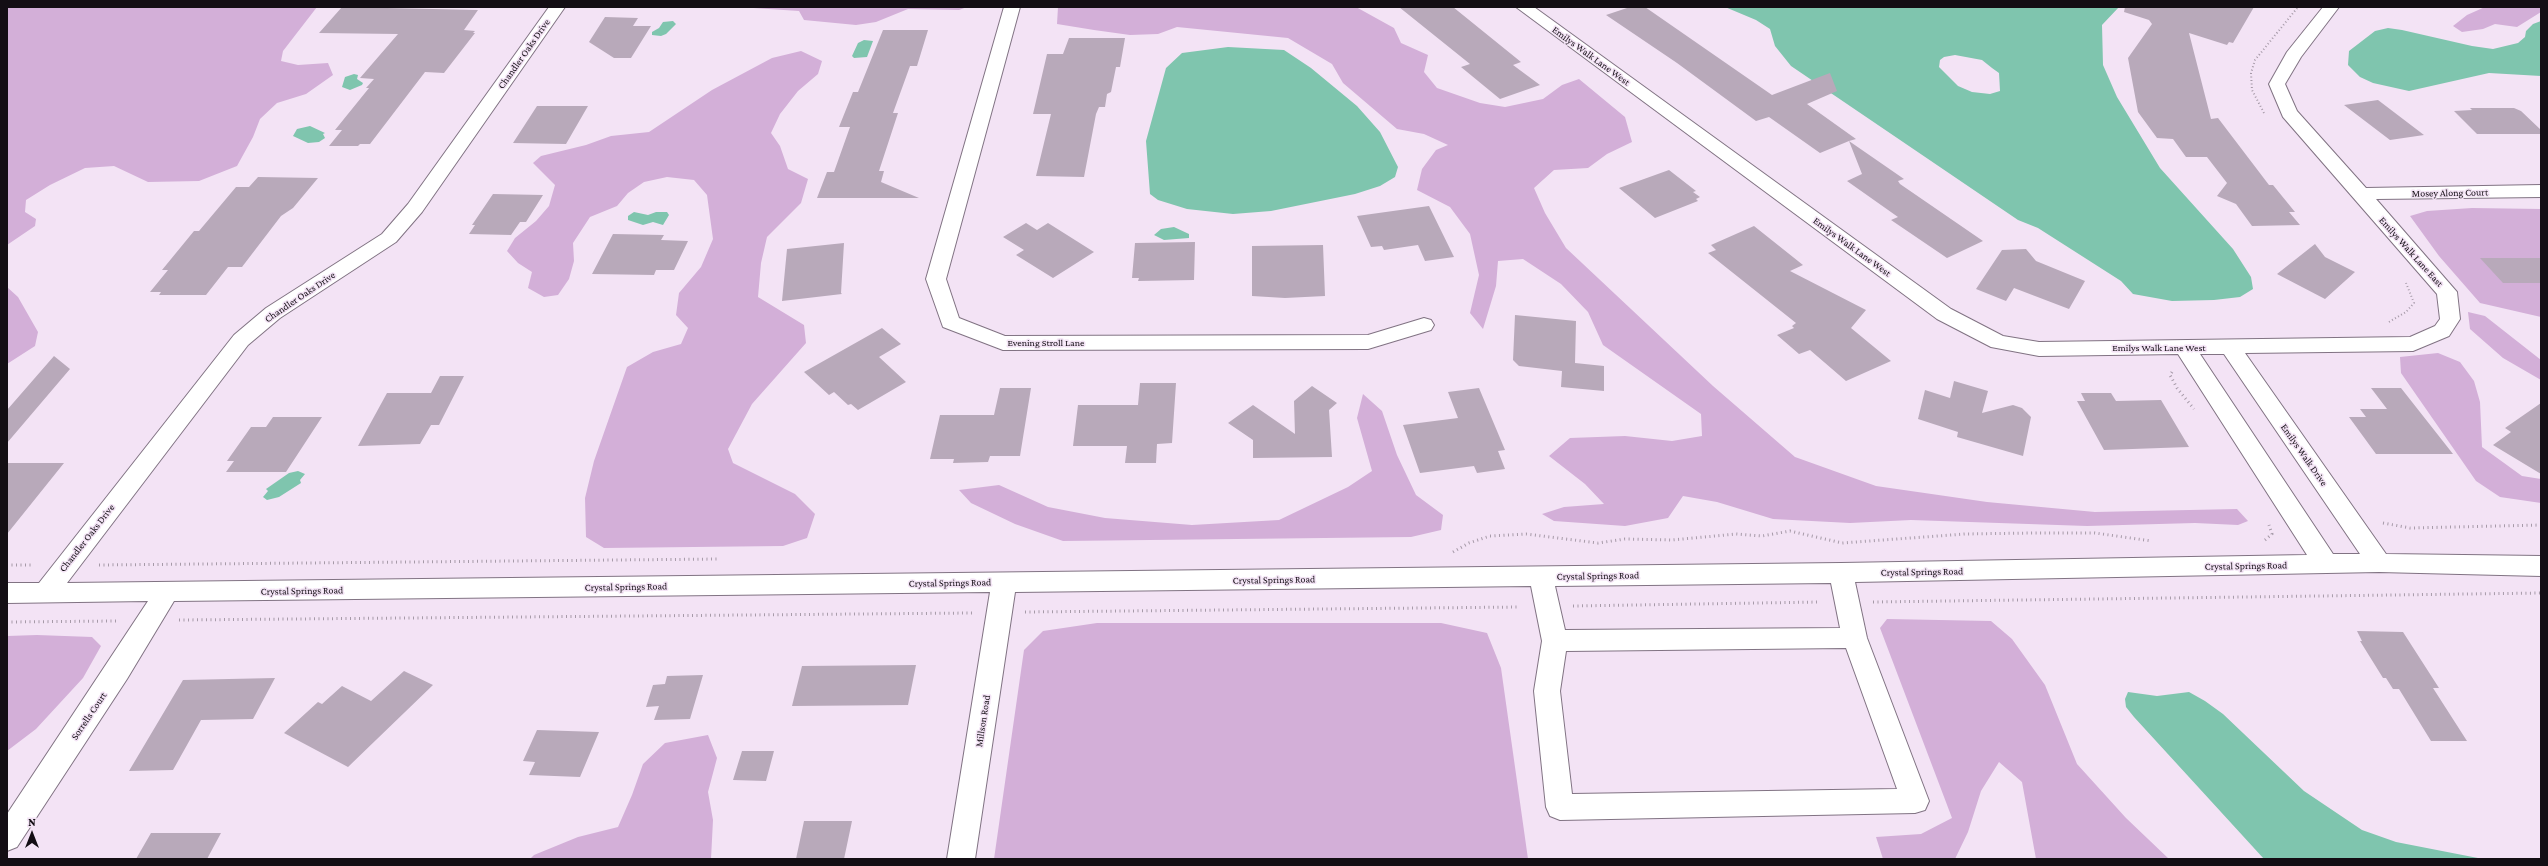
<!DOCTYPE html>
<style>
body{margin:0}
#map{position:relative;width:2548px;height:866px;overflow:hidden;background:#f3e3f5;font-family:"Crimson Pro",serif}
canvas{display:block}
.frame{position:absolute;inset:0;border:8px solid #130e14;pointer-events:none}
.north{position:absolute;left:12px;top:814px;width:40px;height:40px;-webkit-text-stroke:3px #f3e3f5;paint-order:stroke;rotate:0deg;font-size:11px;font-weight:700;line-height:16px;text-align:center;color:#130e14}
.north::after{content:'';display:block;margin:auto;width:14px;height:18px;background:#130e14;clip-path:polygon(50% 0,100% 100%,50% 72%,0 100%)}
</style>
<div id="map">
<canvas width="2548" height="866"></canvas>
<div class="frame"></div>
<div class="north">N</div>
</div>
<script>
const ctx = document.querySelector('canvas').getContext('2d');
ctx.lineJoin = 'round';
function paint(path, color) { ctx.fillStyle = color; ctx.fill(path, 'evenodd'); }
const toPath = rows => new Path2D(rows.map(r => 'M' + r).join(''));
function strokePath(path, color, width, dash) { ctx.strokeStyle = color; ctx.lineWidth = width; ctx.lineCap = dash ? 'butt' : 'round'; ctx.setLineDash(dash || []); ctx.stroke(path); }
function drawText(font, color, halo, rows, align = 'center') {
  ctx.font = font + ' "Crimson Pro",serif'; ctx.lineWidth = 3; ctx.setLineDash([]); ctx.textBaseline = 'middle'; ctx.strokeStyle = halo; ctx.fillStyle = color; for (const [text, x, y, turn = 0] of rows) {
    ctx.save(); ctx.translate(x, y); ctx.rotate((+turn || 0) * Math.PI / 180); ctx.textAlign = isNaN(turn) ? turn : align; if (halo) ctx.strokeText(text, 0, 0); ctx.fillText(text, 0, 0); ctx.restore();
  }
}
const green = toPath([
 [7,7,317,7,283,51,281,61,298,65,328,63,333,75,306,94,277,103,260,119,253,137,237,166,199,181,148,182,114,166,85,168,50,185,26,200,25,212,36,219,35,226,7,245],
 [738,7,967,7,959,10,908,9,876,22,856,25,804,20,799,11],
 [1058,7,1356,7,1394,28,1401,43,1428,55,1424,72,1437,88,1480,103,1505,107,1543,99,1562,85,1579,79,1625,117,1632,142,1607,154,1588,168,1554,170,1534,188,1545,213,1566,248,1713,386,1795,457,1876,486,1987,502,2095,512,2237,509,2248,521,2238,525,2195,523,2087,526,1911,520,1850,523,1773,519,1717,502,1683,496,1668,518,1625,526,1554,521,1542,514,1564,507,1604,504,1585,484,1549,456,1570,438,1625,436,1672,441,1702,436,1701,414,1603,345,1588,312,1561,284,1523,259,1498,261,1496,286,1483,329,1470,313,1479,275,1470,234,1450,207,1417,190,1422,169,1436,150,1448,145,1424,134,1397,129,1343,83,1332,64,1288,38,1177,27,1158,34,1130,35,1094,30,1057,24],
 [2485,7,2541,7,2541,12,2517,27,2495,24,2483,29,2462,32,2453,26,2467,15],
 [801,51,822,61,818,74,798,91,780,114,771,133,780,146,788,169,808,179,801,203,767,237,761,263,758,297,804,325,806,343,752,404,728,449,733,463,795,494,815,514,807,538,783,546,604,548,586,537,585,498,594,461,627,367,653,352,681,344,688,328,676,315,679,293,701,267,713,239,707,195,694,180,667,177,644,182,628,193,617,206,590,217,573,243,574,261,569,279,558,295,544,297,528,288,532,272,518,263,507,251,515,238,536,221,549,206,555,185,533,163,541,156,586,145,611,136,649,132,712,90,772,58],
 [2472,208,2541,209,2541,317,2480,303,2439,256,2410,216,2427,211],
 [7,287,18,297,38,332,35,346,7,364],
 [2468,312,2485,316,2541,360,2541,380,2503,358,2470,329],
 [2438,353,2460,362,2474,381,2480,402,2482,447,2522,476,2541,479,2541,503,2500,497,2476,481,2401,373,2400,357],
 [1363,394,1382,411,1397,455,1416,495,1443,515,1441,530,1411,537,1063,541,1015,524,971,503,959,490,999,485,1048,507,1105,518,1192,525,1279,520,1348,487,1372,471,1357,418],
 [1887,619,1991,621,2012,639,2045,685,2077,764,2126,818,2169,859,2036,859,2022,782,1999,762,1981,791,1968,832,1955,859,1883,859,1876,837,1921,834,1952,818,1880,628],
 [1097,623,1441,623,1487,633,1501,668,1528,859,994,859,1024,650,1043,631],
 [37,635,92,637,101,646,83,678,36,729,7,751,7,636],
 [708,735,717,758,708,792,713,820,711,859,530,859,534,855,578,837,618,827,632,795,643,764,665,743]
]);
const water = toPath([
 [1725,7,2119,7,2102,25,2103,65,2117,97,2160,168,2233,249,2251,277,2253,289,2240,297,2214,300,2172,301,2133,294,2121,281,2038,228,2018,220,1791,66,1775,46,1770,29,1756,20],
 [1955,55,1982,60,1992,68,1999,73,2000,91,1990,94,1972,92,1958,86,1939,67,1940,60,1944,57],
 [673,21,676,24,666,34,661,36,652,35,652,32,659,28,663,22],
 [2541,21,2541,76,2489,73,2409,91,2373,83,2360,77,2348,65,2349,51,2375,31,2388,28,2402,30,2472,46,2493,49,2518,43,2525,37,2526,31,2533,24],
 [864,40,873,41,867,57,854,58,852,56,858,43],
 [1228,47,1284,50,1311,68,1357,106,1380,132,1398,167,1395,177,1380,186,1355,194,1271,211,1233,214,1187,209,1158,200,1150,194,1146,141,1166,68,1182,53],
 [354,74,358,75,357,79,363,83,362,85,350,90,342,87,345,77],
 [310,126,325,133,323,134,325,138,319,142,308,143,293,136,297,129],
 [634,212,648,215,656,212,667,212,669,215,663,225,653,222,643,225,628,220,628,216],
 [1174,227,1189,234,1189,238,1164,240,1154,235,1161,229],
 [298,471,305,474,300,480,301,483,279,497,267,500,263,497,268,491,266,489,289,473],
 [2128,692,2157,696,2189,692,2205,701,2223,714,2304,791,2362,830,2396,842,2483,859,2264,859,2134,717,2126,707,2125,699]
]);
const building = toPath([
 [342,7,478,10,464,30,475,31,473,33,475,33,444,73,425,72,370,144,360,144,358,146,329,146,342,130,335,130,369,88,366,88,374,79,360,78,398,34,319,33],
 [1399,7,1453,7,1521,62,1513,65,1540,85,1500,99,1461,67,1470,64],
 [1630,7,1645,7,1772,95,1830,73,1837,91,1807,104,1856,139,1849,141,1904,179,1898,181,1900,184,1983,241,1947,258,1891,220,1898,217,1847,181,1862,174,1849,141,1820,153,1769,117,1756,121,1677,63,1606,15],
 [2125,7,2254,7,2233,43,2229,42,2227,45,2189,33,2211,119,2218,118,2269,185,2273,185,2295,212,2289,212,2300,225,2252,226,2236,204,2217,196,2227,183,2207,157,2186,157,2173,139,2157,138,2138,112,2128,58,2152,24,2149,20,2124,12],
 [605,17,638,18,633,26,651,26,631,58,614,58,589,42],
 [883,30,928,30,917,66,910,66,893,113,898,113,879,171,884,171,881,182,919,198,817,198,827,172,834,172,850,127,839,127,853,92,858,92],
 [1069,38,1125,38,1120,67,1116,67,1111,92,1107,94,1105,107,1099,107,1096,114,1084,177,1036,176,1051,114,1033,114,1047,54,1063,54],
 [2378,100,2424,135,2390,140,2344,105],
 [537,106,588,106,566,144,513,143],
 [2470,108,2514,108,2521,111,2541,130,2541,134,2477,134,2454,111,2472,110],
 [1669,170,1696,191,1693,192,1700,197,1696,199,1698,201,1655,218,1619,188],
 [258,177,318,178,293,208,281,216,242,267,228,267,206,295,159,295,161,292,150,292,168,270,162,270,194,231,199,231,236,187,249,187],
 [493,194,543,195,526,222,520,222,511,235,469,234,475,225,472,225],
 [1429,206,1454,257,1425,261,1418,245,1384,250,1382,246,1371,247,1357,216],
 [1026,223,1037,230,1048,223,1094,252,1053,278,1016,255,1024,250,1003,237],
 [1754,226,1803,265,1790,271,1866,310,1851,328,1891,361,1846,381,1810,350,1799,354,1777,335,1794,328,1792,326,1796,323,1708,253,1716,250,1711,245],
 [613,234,664,235,661,240,688,241,674,270,656,270,654,275,592,274],
 [1195,242,1194,280,1138,281,1139,278,1132,278,1135,243],
 [844,243,841,293,842,294,782,301,787,249],
 [2315,244,2325,257,2355,272,2325,299,2277,274],
 [1323,245,1325,296,1285,298,1252,296,1252,246],
 [2026,249,2036,261,2085,281,2069,309,2014,288,2006,301,1976,289,2002,250],
 [2480,258,2541,258,2541,283,2503,283],
 [1515,315,1576,321,1575,363,1604,366,1604,391,1561,387,1562,371,1519,366,1513,360],
 [882,328,901,344,879,357,906,382,858,410,851,404,848,405,834,392,829,395,804,372],
 [54,356,70,369,7,443,7,410],
 [440,376,464,376,439,425,431,425,420,444,358,446,387,393,431,393],
 [1954,381,1988,391,1982,413,2013,405,2022,408,2031,417,2023,456,1957,437,1958,432,1918,419,1925,390,1950,398],
 [1140,383,1176,383,1172,443,1157,444,1156,463,1125,463,1127,446,1073,446,1078,405,1138,405],
 [1312,386,1337,403,1329,410,1332,457,1253,458,1253,440,1228,423,1253,405,1295,434,1294,401],
 [1000,388,1031,388,1020,456,990,456,988,462,953,463,954,459,930,459,940,415,994,415],
 [1479,388,1505,450,1498,451,1505,469,1477,473,1474,466,1420,473,1403,425,1458,418,1448,392],
 [2371,388,2401,388,2453,454,2376,454,2349,417,2366,417,2360,409,2387,409],
 [2081,393,2111,393,2116,401,2161,400,2189,447,2104,450,2077,401,2085,401],
 [2541,403,2541,474,2493,445,2511,432,2505,428],
 [273,417,322,417,286,472,226,472,234,461,227,461,251,427,266,427],
 [7,463,64,463,7,534],
 [2357,631,2403,632,2439,688,2433,688,2467,741,2431,741,2399,689,2393,689,2386,678,2383,678,2360,641,2362,641],
 [916,665,908,705,792,706,802,666],
 [404,671,433,685,348,767,284,733,318,702,322,704,342,686,371,701],
 [703,675,690,719,654,720,659,706,646,707,653,685,665,684,667,676],
 [275,678,253,719,201,720,173,770,129,771,183,680],
 [537,730,599,732,580,777,529,775,535,762,523,761],
 [742,751,774,751,766,781,733,780],
 [804,821,852,821,844,859,796,859],
 [151,833,221,833,207,859,136,859]
]);
const pathFar1 = toPath([
 [2264,113,2252,90,2251,73,2255,60,2298,7],
 [2389,322,2406,312,2414,303,2406,283]
]);
const path = toPath([
 [2172,372,2170,375,2177,388,2194,409],
 [2383,523,2410,528,2541,525],
 [2265,540,2272,534,2269,525],
 [1453,552,1469,543,1490,536,1526,534,1598,543,1625,539,1672,540,1736,534,1762,536,1790,531,1842,543,1965,534,2033,533,2095,533,2152,541],
 [7,565,34,565],
 [99,565,720,559],
 [1873,602,2541,593],
 [1573,606,1820,602],
 [1025,612,1520,607],
 [179,620,972,613],
 [7,622,116,621]
]);
const minor = toPath([
 [549,7,565,7,422,212,396,242,280,318,248,345,67,583,1841,563,2307,555,2178,354,2039,356,1991,347,1937,319,1516,7,1534,7,1951,309,2003,336,2039,342,2410,337,2435,326,2440,319,2437,294,2283,117,2269,84,2287,52,2323,7,2339,7,2301,57,2285,84,2297,111,2366,188,2541,185,2541,197,2376,199,2457,292,2460,319,2449,336,2413,351,2245,353,2386,554,2541,556,2541,576,2379,572,1855,582,1867,638,1929,801,1925,810,1915,813,1560,820,1550,816,1546,807,1534,691,1542,641,1531,586,1015,592,975,859,947,859,990,592,174,601,127,679,17,847,7,851,7,814,148,601,7,603,7,583,39,583,234,335,266,308,382,234,408,204,549,7],
 [2200,354,2224,354,2360,554,2333,554,2200,354],
 [1831,583,1840,628,1565,630,1555,586,1831,583],
 [1846,648,1897,789,1572,794,1560,691,1566,651,1846,648],
 [1004,7,1020,7,946,279,959,318,1005,336,1368,335,1424,318,1431,320,1434,325,1431,330,1368,349,1003,350,943,327,926,279,1004,7]
]);
const streetNames = [
 ["Chandler Oaks Drive",524,54,-55],
 ["Emilys Walk Lane West",1591,56,36],
 ["Mosey Along Court",2450,193,-1],
 ["Emilys Walk Lane West",1852,247,36],
 ["Emilys Walk Lane East",2411,252,48],
 ["Chandler Oaks Drive",300,297,-34],
 ["Evening Stroll Lane",1046,343],
 ["Emilys Walk Lane West",2159,348],
 ["Emilys Walk Drive",2304,455,55],
 ["Chandler Oaks Drive",87,538,-52],
 ["Crystal Springs Road",2246,566,-1],
 ["Crystal Springs Road",1922,572,-1],
 ["Crystal Springs Road",1598,576,-1],
 ["Crystal Springs Road",1274,580,-1],
 ["Crystal Springs Road",950,583,-1],
 ["Crystal Springs Road",626,587,-1],
 ["Crystal Springs Road",302,591,-1],
 ["Sorrells Court",89,716,-56],
 ["Millson Road",983,721,-81]
];
paint(green, '#d3afd8');
paint(water, '#7fc5ae');
paint(building, '#b8a9ba');
strokePath(minor, '#817383', 2);
strokePath(pathFar1, '#a69aa8', 2, [1, 2.5]);
strokePath(path, '#a69aa8', 3, [1, 3.5]);
paint(minor, '#fff');
drawText('10px', '#130e14', '#f3e3f5', streetNames);
</script>
